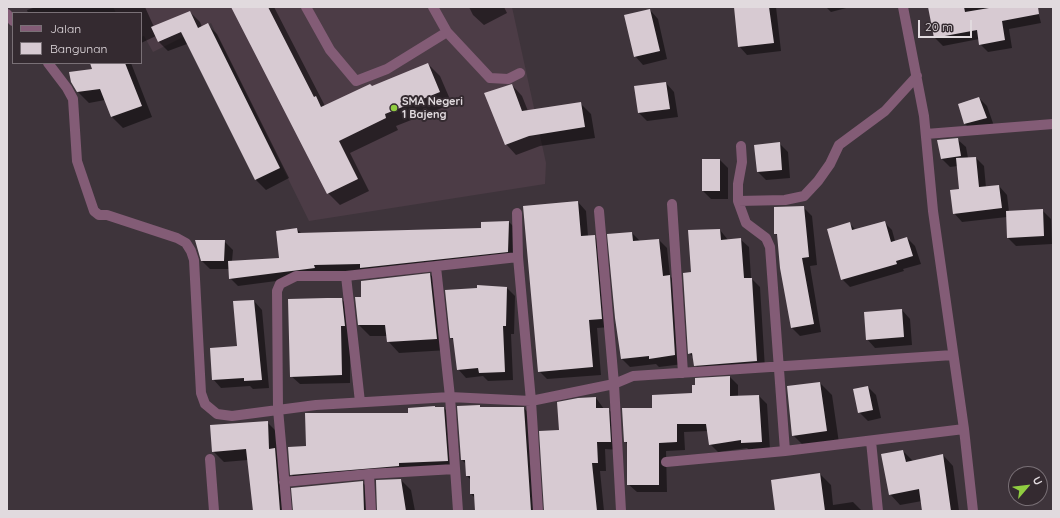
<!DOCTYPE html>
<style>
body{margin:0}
#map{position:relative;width:1060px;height:518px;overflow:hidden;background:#3e343b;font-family:Quicksand,sans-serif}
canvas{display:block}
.frame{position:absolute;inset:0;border:8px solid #e1dade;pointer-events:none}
.legend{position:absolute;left:12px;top:12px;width:130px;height:52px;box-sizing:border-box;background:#342a30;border:1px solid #797076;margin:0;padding:5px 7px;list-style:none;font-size:12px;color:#e1dade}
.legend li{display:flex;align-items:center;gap:8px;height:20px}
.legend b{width:20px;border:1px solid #797076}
.north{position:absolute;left:1008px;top:466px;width:40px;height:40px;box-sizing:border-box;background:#342a30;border:1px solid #797076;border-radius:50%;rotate:62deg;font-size:11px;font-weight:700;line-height:16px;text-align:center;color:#e1dade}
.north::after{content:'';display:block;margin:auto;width:14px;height:18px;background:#90cd41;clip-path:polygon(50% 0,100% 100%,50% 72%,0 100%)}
.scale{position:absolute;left:918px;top:20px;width:54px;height:18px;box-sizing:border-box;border:2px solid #e1dade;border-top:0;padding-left:5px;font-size:12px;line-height:14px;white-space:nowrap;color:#e1dade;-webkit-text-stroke:3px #342a30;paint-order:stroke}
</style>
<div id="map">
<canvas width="1060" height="518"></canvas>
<div class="frame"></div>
<ul class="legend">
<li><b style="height:5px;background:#835c76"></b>Jalan</li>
<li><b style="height:11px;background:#d7cad2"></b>Bangunan</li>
</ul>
<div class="north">U</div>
<div class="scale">20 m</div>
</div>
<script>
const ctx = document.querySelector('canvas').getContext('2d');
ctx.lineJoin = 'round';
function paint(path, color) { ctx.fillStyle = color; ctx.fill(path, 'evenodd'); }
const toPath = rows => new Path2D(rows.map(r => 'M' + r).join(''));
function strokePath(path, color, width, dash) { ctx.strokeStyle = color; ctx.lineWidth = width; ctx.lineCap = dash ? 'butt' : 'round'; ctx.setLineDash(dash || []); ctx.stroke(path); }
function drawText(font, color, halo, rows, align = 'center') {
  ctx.font = font + ' Quicksand,sans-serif'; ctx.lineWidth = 4; ctx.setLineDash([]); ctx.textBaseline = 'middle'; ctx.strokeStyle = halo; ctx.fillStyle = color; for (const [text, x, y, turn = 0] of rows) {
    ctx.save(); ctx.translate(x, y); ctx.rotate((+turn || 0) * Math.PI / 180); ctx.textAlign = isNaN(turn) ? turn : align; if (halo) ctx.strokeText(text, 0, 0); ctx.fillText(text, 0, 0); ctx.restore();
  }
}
const built = toPath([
 [113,7,512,7,546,163,545,184,309,221,211,23,153,52,144,36,141,37,141,13,116,13]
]);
const shadow = toPath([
 [36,7,145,7,154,27,190,12,200,22,202,27,207,24,217,34,289,178,266,190,256,180,187,44,168,51,158,41,156,36,141,43,141,13,28,13,27,10],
 [232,7,274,7,325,106,428,64,440,76,452,104,396,126,398,130,350,153,369,191,340,205,328,193],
 [469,7,504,7,507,13,484,25,473,15],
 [735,7,776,7,781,51,747,55,739,46],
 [826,7,850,7,831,12],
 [929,7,1037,7,1041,23,1009,29,1012,48,988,52,980,44,979,39,943,46,935,38],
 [650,10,658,19,667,59,643,65,635,56],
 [91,63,131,63,152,117,123,128,112,117,105,100,89,103,78,92,94,70],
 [666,83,674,92,678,117,647,121,639,113,635,87],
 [512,85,522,96,528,111,580,103,591,114,595,138,540,146,516,155,506,144],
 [979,98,987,106,994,126,974,132,965,124,959,105],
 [957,139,966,147,968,158,976,158,984,166,986,188,999,186,1007,195,1009,212,1042,210,1051,219,1052,244,1016,246,1008,238,1007,217,962,222,954,213,960,190,958,166,950,167,942,159,939,141],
 [779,143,788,152,790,178,766,180,758,172],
 [703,160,720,160,728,168,728,199,711,199,703,191],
 [578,202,586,211,588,236,594,236,603,244,610,327,597,328,601,375,547,379,539,371],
 [803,207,812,216,817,265,810,266,821,332,800,336,792,328,778,236,775,233],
 [509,222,517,230,516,259,322,275,238,286,230,278,229,269,210,269,201,260,224,241,233,250,232,261,280,259,297,229,302,234,482,229],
 [884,222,892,230,895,241,907,238,915,246,921,264,903,269,904,271,850,287,842,279,850,224,856,230],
 [720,230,728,240,740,239,749,247,751,278,760,287,765,369,703,373,695,365,694,358,689,353,692,273],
 [632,233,640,241,659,240,667,248,670,276,678,284,683,364,659,367,656,364,630,367,622,359,616,318],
 [430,274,441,286,448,350,399,353,388,341,387,336,370,336,359,325],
 [507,288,515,296,514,334,511,334,513,380,488,381,483,376,466,378,458,369,455,341,451,338],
 [341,299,350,307,350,383,300,384,291,376],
 [254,301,262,310,269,388,253,389,250,386,221,388,213,379,238,347],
 [902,310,910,319,912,345,875,348,867,339],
 [730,377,738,385,738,397,759,396,767,404,770,450,750,451,747,448,718,452,710,444,708,431,684,432,685,450,666,451,667,492,637,492,628,484,628,445,625,441,653,408,693,394],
 [820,383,832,395,839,443,805,447,793,435],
 [868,387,876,395,881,418,868,421,859,412],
 [596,398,604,409,608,409,617,417,619,450,605,449,606,471,600,471,604,511,545,511,560,431],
 [444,408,453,417,456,469,300,483,291,474,307,447,409,414],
 [524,408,532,417,539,511,476,511,475,498,471,494,471,480,467,476,466,464,462,460],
 [267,422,278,433,290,511,254,511,248,460,224,462,213,451],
 [903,451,913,461,943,455,953,466,959,511,923,511,922,501,900,505,890,494],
 [820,474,831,485,833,505,853,502,862,511,776,511],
 [401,480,411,490,415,511,378,511],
 [362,482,373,493,374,511,294,511]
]);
const building = toPath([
 [231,7,268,7,314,97,316,96,321,107,370,84,372,86,428,63,440,92,385,114,386,118,339,141,358,179,327,194],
 [734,7,769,7,774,43,738,47],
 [928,7,964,7,965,12,995,7,1038,7,1039,14,1002,21,1005,40,979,45,977,30,934,38],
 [650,9,660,51,634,57,624,15],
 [190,11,198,28,208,23,280,168,255,180,181,32,158,42,151,27],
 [90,63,125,63,142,106,111,117,100,89,77,92,71,82,69,72,92,69],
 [666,82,670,109,638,113,634,86],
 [512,84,522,111,581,102,585,127,529,136,505,145,484,93],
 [979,97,987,118,964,124,958,104],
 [958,138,961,156,941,159,937,140],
 [780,142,782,170,757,172,754,145],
 [976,157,979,187,999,185,1002,208,953,214,950,190,959,189,956,158],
 [702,159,720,159,720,191,702,191],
 [578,201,581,236,595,235,602,319,589,320,593,367,538,372,523,206],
 [804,206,809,257,802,258,814,324,791,328,780,268,777,234,774,234,774,207],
 [1043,209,1044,236,1007,238,1006,211],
 [509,221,508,252,360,268,360,264,314,265,315,268,229,279,228,261,279,258,276,231,297,228,298,233,481,228,481,222],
 [885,221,891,242,907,237,913,256,896,261,897,264,841,280,827,229,850,222,852,230],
 [720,229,721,240,741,238,744,278,752,278,757,361,694,366,692,353,688,354,683,273,691,272,688,230],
 [632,232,633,241,659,239,663,276,670,275,675,355,649,359,649,356,621,359,615,318,607,234],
 [195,240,225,240,224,261,201,261],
 [430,273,437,339,387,342,385,325,358,325,355,297,361,297,361,281],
 [477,285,507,287,506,326,503,326,505,372,479,373,478,368,457,370,453,338,450,338,445,290,477,288],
 [327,298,342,298,345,326,341,326,342,375,290,377,288,299],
 [254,300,262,380,244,381,244,378,212,380,210,348,237,346,233,301],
 [902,309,904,337,866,340,864,312],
 [730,376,730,396,759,395,762,442,741,443,741,440,709,445,706,424,677,424,677,442,659,443,659,485,627,485,627,442,624,442,622,408,652,408,652,395,692,393,692,385,695,385,695,378],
 [820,382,827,431,792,436,787,386],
 [868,386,873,410,858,413,853,389],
 [596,397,596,408,609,408,611,442,597,442,598,463,592,463,597,511,544,511,539,431,559,430,557,402,578,398],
 [480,405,480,407,524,407,531,511,475,511,474,494,470,494,470,476,466,476,465,460,461,460,457,406],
 [435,406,435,407,444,407,448,461,399,463,399,466,290,475,288,447,306,446,305,413,408,413,408,408],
 [268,421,269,449,275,448,280,511,253,511,246,449,212,452,210,425],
 [903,450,906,462,943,454,951,511,922,511,919,489,889,495,881,454],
 [820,473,825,511,775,511,771,480],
 [401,479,406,511,377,511,376,480],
 [363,481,364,511,293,511,291,488]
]);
const minor = toPath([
 [306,7,330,50,356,81,387,69,447,32,433,7],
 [903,7,924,116,933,211,964,429,973,511],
 [7,14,13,21],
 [447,32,490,78,508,79,520,73],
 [48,63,67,88,73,99,77,161,94,211,99,215,107,215,177,238,186,243,191,251,194,260,201,393,205,404,217,414,232,416,316,405,450,397,531,401,614,384,633,376,953,355],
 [926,134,1053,124],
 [741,146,742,162,738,184,738,201,746,223,766,238,770,247,785,451,964,429],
 [738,201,785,200,804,196,818,181,830,164,839,145,885,111,917,76],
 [672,204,683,373],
 [599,211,614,384,621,511],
 [517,213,518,257,531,401,538,511],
 [436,267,450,397,458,511],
 [360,402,346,276,518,257],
 [871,441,878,511],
 [210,459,214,511],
 [666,462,785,451],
 [369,474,371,511],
 [284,482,369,474,455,469],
 [287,511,278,409,277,291,280,284,296,276,346,276]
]);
const markers = [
 [394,108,4,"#90cd41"]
];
const poiNames = [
 ["SMA Negeri",402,102],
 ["1 Bajeng",402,115]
];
paint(built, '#4c3c46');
paint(shadow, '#0007');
paint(building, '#d7cad2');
strokePath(minor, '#835c76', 10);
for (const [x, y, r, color] of markers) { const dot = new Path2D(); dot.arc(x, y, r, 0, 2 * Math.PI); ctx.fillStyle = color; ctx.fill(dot); strokePath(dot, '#342a30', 1.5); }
drawText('bold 11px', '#e1dade', '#342a30', poiNames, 'left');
</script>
